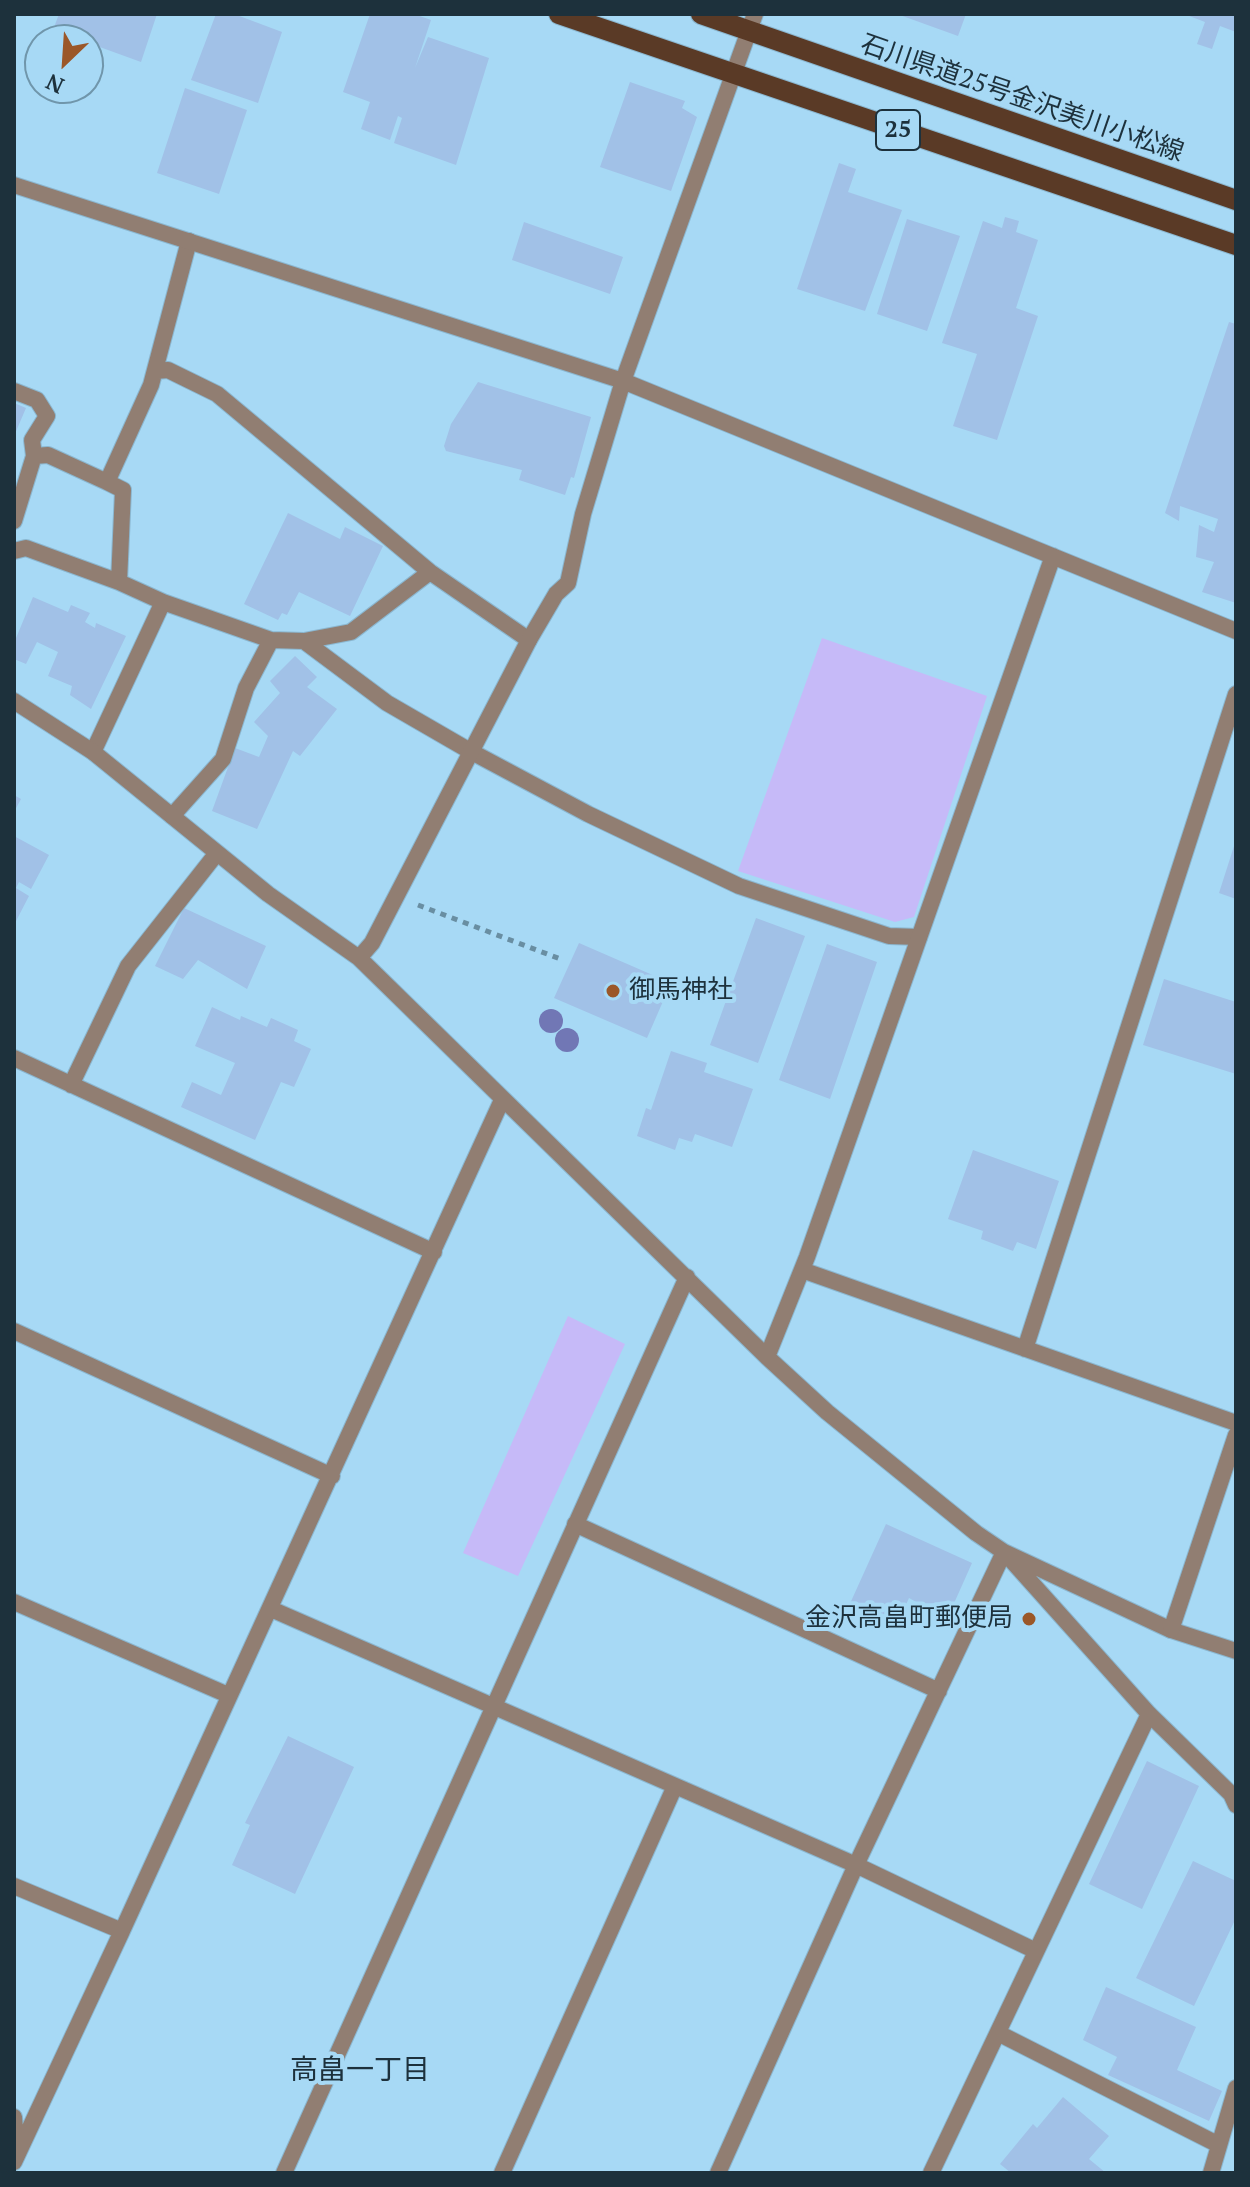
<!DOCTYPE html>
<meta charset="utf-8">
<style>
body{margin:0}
#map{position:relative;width:1250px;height:2187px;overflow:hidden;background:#a7d9f5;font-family:"PT Serif",serif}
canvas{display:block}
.frame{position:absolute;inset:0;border:16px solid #1d313c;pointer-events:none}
.north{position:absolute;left:24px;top:24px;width:80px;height:80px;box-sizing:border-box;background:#a7d9f5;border:2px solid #7096ab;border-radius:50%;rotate:205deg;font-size:22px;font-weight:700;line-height:32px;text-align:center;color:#1d313c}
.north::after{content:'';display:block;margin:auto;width:28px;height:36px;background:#9b5728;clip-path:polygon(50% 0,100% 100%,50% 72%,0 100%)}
</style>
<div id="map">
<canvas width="1250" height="2187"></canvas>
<div class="frame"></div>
<div class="north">N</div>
</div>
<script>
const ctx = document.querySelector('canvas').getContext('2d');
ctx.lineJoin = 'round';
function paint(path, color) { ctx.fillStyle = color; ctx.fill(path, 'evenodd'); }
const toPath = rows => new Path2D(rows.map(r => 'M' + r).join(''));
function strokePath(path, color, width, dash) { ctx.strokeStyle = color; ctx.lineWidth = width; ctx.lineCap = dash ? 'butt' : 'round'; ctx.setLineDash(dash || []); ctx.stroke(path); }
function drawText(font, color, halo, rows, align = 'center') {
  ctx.font = font + ' "PT Serif","Noto Sans JP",serif'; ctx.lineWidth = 8; ctx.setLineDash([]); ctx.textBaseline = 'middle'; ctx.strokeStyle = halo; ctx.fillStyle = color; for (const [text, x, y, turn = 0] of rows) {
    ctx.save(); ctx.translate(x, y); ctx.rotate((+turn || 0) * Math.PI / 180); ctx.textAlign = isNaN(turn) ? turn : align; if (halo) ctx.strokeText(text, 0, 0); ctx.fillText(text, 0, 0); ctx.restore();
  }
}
const green = toPath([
 [822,638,987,696,914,917,895,922,738,871],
 [568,1316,625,1344,518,1576,463,1553]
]);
const building = toPath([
 [59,14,157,14,141,62,53,30],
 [216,14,234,14,282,32,258,103,191,80],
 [370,14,414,14,431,20,415,68,428,37,489,58,456,165,394,143,402,118,398,116,390,140,361,129,370,102,343,92],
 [897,14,966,14,958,36],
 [1184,14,1236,14,1236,32,1220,26,1212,49,1197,44,1205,22],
 [630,82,685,101,682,108,697,117,671,191,600,167],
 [185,88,247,110,219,194,157,173],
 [839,163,856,169,848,192,902,210,865,311,797,289],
 [1005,217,1019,221,1016,232,1038,240,1016,308,1038,316,997,440,953,426,977,354,942,343,983,221,1002,228],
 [907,219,960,236,927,331,877,314],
 [524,222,623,257,610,294,512,260],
 [1229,322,1236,324,1236,603,1202,592,1214,562,1196,557,1199,525,1214,532,1218,519,1180,506,1179,521,1165,513],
 [478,382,591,417,574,478,571,477,565,495,519,480,522,470,446,451,444,446,451,424],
 [14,403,26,408,14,436],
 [288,513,340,539,345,527,383,546,350,616,299,592,287,615,282,613,278,620,244,604],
 [33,597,68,612,71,605,90,613,85,622,95,628,96,623,126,636,91,709,70,695,72,686,48,676,58,652,37,642,26,664,14,659,14,643],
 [295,656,317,677,307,687,337,709,300,756,293,751,257,829,212,811,235,748,259,757,268,736,254,722,280,693,270,681],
 [14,795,21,799,14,812],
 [14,836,49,855,31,889,19,882,16,888,29,896,14,925],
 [1235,843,1236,843,1236,899,1219,893],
 [184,908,266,946,247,989,198,960,183,979,155,966],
 [756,918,805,936,758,1063,710,1045],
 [579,943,671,983,647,1038,554,998],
 [827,944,877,962,830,1099,779,1080],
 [1164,979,1236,1002,1236,1074,1143,1045],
 [212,1007,240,1020,241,1016,267,1027,271,1018,298,1030,294,1041,311,1049,294,1087,281,1082,255,1140,181,1107,192,1082,221,1095,235,1063,195,1046],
 [671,1051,707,1063,704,1072,753,1089,732,1147,695,1134,692,1142,679,1138,675,1150,637,1136,646,1108,651,1110],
 [973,1150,1059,1181,1036,1249,1017,1242,1013,1251,981,1239,983,1231,948,1219],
 [886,1524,972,1563,947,1619,909,1598,895,1629,848,1608],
 [288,1736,354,1767,295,1894,232,1865,250,1825,245,1823],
 [1147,1761,1199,1786,1142,1909,1089,1884],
 [1193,1861,1236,1881,1236,1918,1194,2006,1136,1978],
 [1106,1987,1196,2027,1177,2070,1222,2091,1209,2121,1108,2075,1117,2057,1083,2040],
 [1063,2097,1109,2136,1089,2159,1106,2173,1011,2173,1000,2164,1033,2124,1037,2128]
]);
const path = toPath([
 [418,905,563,960]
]);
const service = toPath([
 [155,371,168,370,217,394,430,572,529,640],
 [14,391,37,400,47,416,32,440,34,456,14,521],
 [34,456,48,455,107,482],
 [14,551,26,548,119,582],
 [163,602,119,582,123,490,107,482,151,385,189,241],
 [304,641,351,632,430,572],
 [93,752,163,602,271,640,304,641,387,703,470,751,588,814,739,886,889,936,919,937],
 [172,816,223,759,246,688,271,640]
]);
const minor = toPath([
 [14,185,623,381,1236,631],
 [14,701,93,752,268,894,359,958,767,1357,827,1412,976,1533,1004,1552,1171,1630,1236,1651],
 [359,958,372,943,529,640,556,594,568,583,583,514,623,381,755,14],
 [14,1058,434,1252],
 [71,1085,128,966,217,853],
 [802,1270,1236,1423],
 [14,1331,332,1476],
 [1025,1349,1236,694],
 [767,1357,807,1257,1053,556],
 [575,1524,939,1691],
 [14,1602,228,1695],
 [271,1609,856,1865,1036,1951],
 [14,1886,122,1931,502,1100],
 [998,2033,1217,2144],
 [14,2117,17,2154],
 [14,2162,122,1931],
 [284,2173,687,1277],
 [502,2173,675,1786],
 [718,2173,856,1865,1004,1552,1149,1714,1231,1794,1236,1805],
 [931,2173,1149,1714],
 [1211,2173,1236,2088]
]);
const tertiary = toPath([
 [1171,1630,1236,1435]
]);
const primary = toPath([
 [559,14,1236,245],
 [701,14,1236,200]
]);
const trees = [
 [551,1021],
 [567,1040]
];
const markers = [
 [613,991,8,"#9b5728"],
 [1029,1619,8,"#9b5728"]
];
const shields = [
 [898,130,44]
];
const shieldNames = [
 ["25",898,130]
];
const streetNames = [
 ["石川県道25号金沢美川小松線",1022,99,19]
];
const poiNames = [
 ["御馬神社",629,991],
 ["金沢高畠町郵便局",1013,1619,"right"]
];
const neighbourhoodNames = [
 ["高畠一丁目",360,2071]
];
paint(green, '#c6baf8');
paint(building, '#a1c1e7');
strokePath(service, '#8bb7d0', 18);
strokePath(minor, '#8bb7d0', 18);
strokePath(tertiary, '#8bb7d0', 18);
strokePath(primary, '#8bb7d0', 22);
strokePath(path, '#698ea2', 5, [6, 6]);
strokePath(service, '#917e72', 16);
strokePath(minor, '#917e72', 16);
strokePath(tertiary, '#917e72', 16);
strokePath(primary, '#5a3a26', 20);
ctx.fillStyle = '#7177b5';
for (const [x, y] of trees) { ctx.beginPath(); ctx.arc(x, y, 12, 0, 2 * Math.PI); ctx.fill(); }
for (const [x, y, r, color] of markers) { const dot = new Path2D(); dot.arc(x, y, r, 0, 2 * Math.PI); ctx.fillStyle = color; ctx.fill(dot); strokePath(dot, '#a7d9f5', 3); }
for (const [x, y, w] of shields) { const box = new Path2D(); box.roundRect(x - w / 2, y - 20, w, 40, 6); ctx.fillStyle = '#a7d9f5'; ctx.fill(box); strokePath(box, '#1d313c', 2); }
drawText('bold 24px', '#1d313c', null, shieldNames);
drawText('26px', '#1d313c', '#a7d9f5', streetNames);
drawText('26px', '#1d313c', '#a7d9f5', poiNames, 'left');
drawText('28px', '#1d313c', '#a7d9f5', neighbourhoodNames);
</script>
